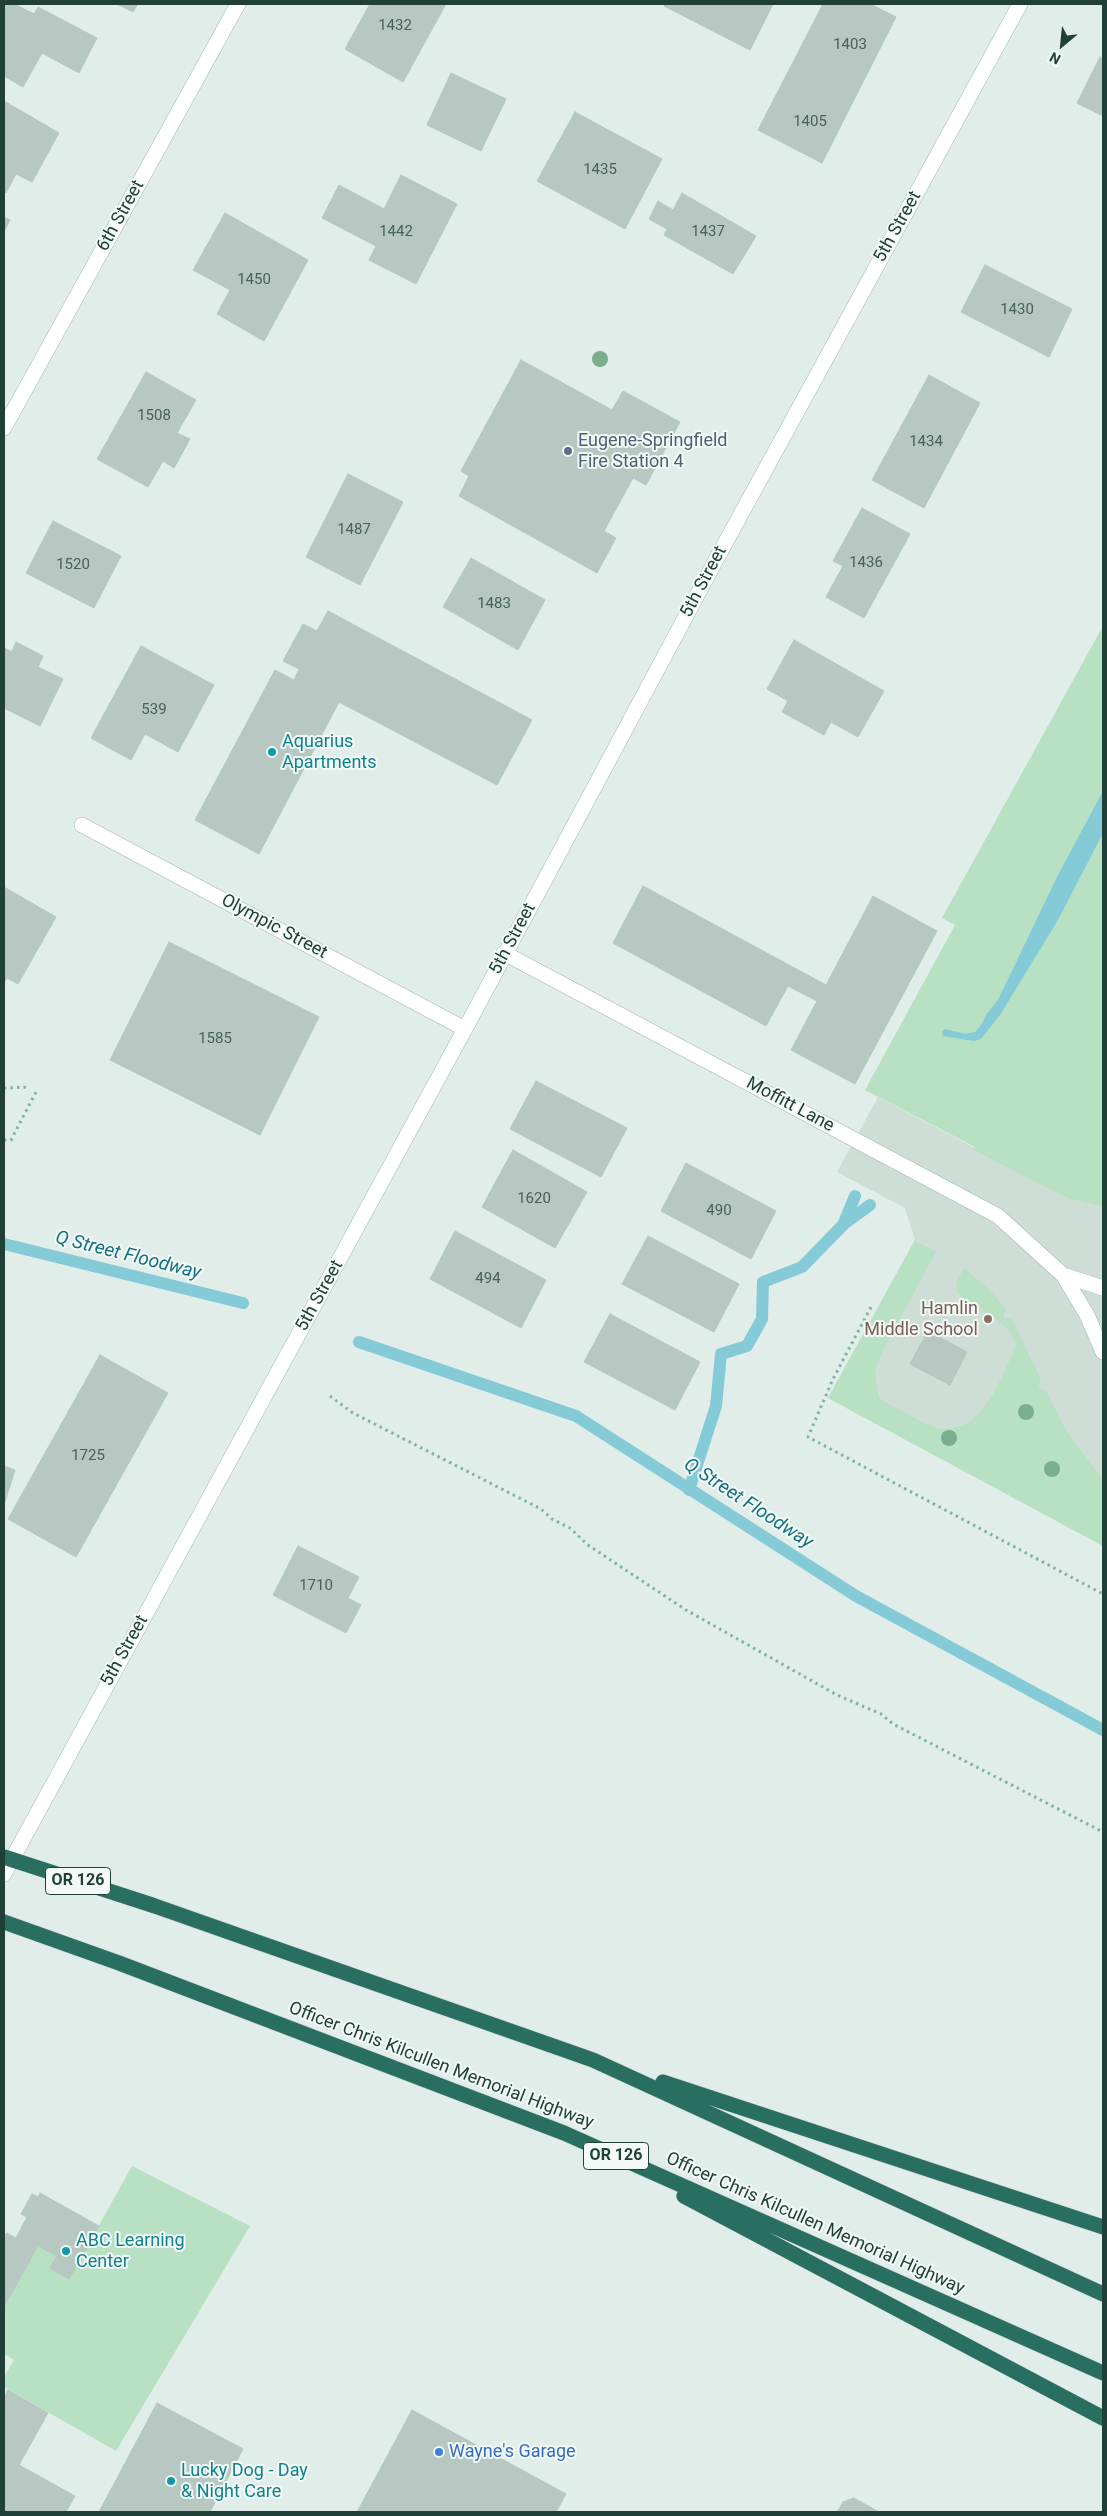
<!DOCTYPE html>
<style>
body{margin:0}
#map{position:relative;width:1107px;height:2516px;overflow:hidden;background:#e1ede8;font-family:Roboto,sans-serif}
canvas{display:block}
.frame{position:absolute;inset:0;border:5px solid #204037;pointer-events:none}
.north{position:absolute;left:1037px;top:20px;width:50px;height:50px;-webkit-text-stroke:4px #f2f9f6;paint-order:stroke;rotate:208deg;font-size:14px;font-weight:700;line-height:20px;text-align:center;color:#204037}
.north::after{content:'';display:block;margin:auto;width:18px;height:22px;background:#204037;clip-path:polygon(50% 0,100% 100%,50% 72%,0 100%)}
</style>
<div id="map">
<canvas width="1107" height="2516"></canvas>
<div class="frame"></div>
<div class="north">N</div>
</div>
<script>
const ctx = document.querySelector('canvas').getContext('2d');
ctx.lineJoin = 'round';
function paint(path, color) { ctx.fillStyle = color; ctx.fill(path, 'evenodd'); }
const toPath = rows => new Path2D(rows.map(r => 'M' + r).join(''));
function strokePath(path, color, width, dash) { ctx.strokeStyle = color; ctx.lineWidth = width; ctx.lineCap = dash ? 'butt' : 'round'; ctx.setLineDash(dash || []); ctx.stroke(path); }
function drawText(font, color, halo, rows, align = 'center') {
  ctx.font = font + ' Roboto,sans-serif'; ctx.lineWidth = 4; ctx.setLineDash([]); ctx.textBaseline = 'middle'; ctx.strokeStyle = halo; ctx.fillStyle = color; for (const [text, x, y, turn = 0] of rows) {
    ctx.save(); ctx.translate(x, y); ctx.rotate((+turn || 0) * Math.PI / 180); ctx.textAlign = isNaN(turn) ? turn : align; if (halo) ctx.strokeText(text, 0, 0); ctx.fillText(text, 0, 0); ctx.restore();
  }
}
const built = toPath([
 [1103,973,1103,1546,828,1398,915,1240,905,1208,837,1172,878,1097,973,1147,1019,1134]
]);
const green = toPath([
 [1103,626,1103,1207,1071,1199,1047,1188,974,1150,975,1147,865,1090,955,925,942,918],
 [915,1240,936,1252,881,1354,875,1370,877,1390,880,1399,924,1423,940,1429,954,1428,968,1423,979,1413,993,1395,1016,1347,1014,1339,1005,1326,962,1297,957,1292,956,1283,964,1268,989,1289,1006,1309,1003,1315,1005,1319,1012,1319,1041,1380,1038,1388,1046,1391,1066,1431,1103,1480,1103,1546,828,1398],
 [132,2166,250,2226,116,2451,4,2387,4,2377,14,2360,4,2354,4,2307,38,2246,57,2256,50,2268,69,2279]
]);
const water = toPath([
 [1103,791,1103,833,1058,920,1000,1015,981,1039,974,1041,943,1036,942,1032,945,1029,966,1034,975,1032,982,1024,986,1015,998,1000,1057,877]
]);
const stream = toPath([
 [844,1224,870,1205],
 [4,1244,243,1303],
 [359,1342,576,1416,856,1596,1103,1730],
 [689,1490,716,1406,721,1354,747,1346,762,1319,763,1282,802,1267,843,1225,855,1196]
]);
const building = toPath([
 [4,4,14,4,34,14,38,7,97,38,79,73,42,53,23,87,4,76,4,4],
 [117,4,138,4,133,12,117,4],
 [370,4,446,4,403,82,345,49,370,4],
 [665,4,773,4,750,50,664,6,665,4],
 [823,4,870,4,896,17,822,163,758,130,823,4],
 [1100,57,1103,59,1103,116,1077,103,1100,57],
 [451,73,506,99,481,151,427,125,451,73],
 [4,101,59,133,32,182,16,174,6,193,4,192,4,101],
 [575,112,662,159,625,229,537,181,575,112],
 [401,175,457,204,416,284,369,260,376,246,322,218,339,185,384,209,401,175],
 [682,193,756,236,733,274,664,235,667,229,649,219,658,201,673,210,682,193],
 [225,213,308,260,264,341,217,314,230,290,193,270,225,213],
 [4,217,10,220,4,232,4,217],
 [985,265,1072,309,1049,357,961,312,985,265],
 [521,360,612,410,623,391,680,422,646,485,633,478,604,531,616,538,597,573,459,496,469,476,461,471,521,360],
 [146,372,196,400,177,433,190,439,174,468,163,461,148,487,97,459,146,372],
 [929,375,980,403,924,508,872,480,929,375],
 [348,474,403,502,360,585,306,557,348,474],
 [862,508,910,534,864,618,826,597,843,566,833,561,862,508],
 [53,521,121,556,94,608,26,573,53,521],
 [471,558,545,600,518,650,443,607,471,558],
 [328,611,532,720,497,785,339,702,259,854,195,820,275,670,294,680,299,669,283,661,303,624,317,631,328,611],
 [794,640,884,691,858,737,831,722,824,735,782,712,788,701,767,689,794,640],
 [16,642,43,656,38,667,63,679,40,726,4,708,4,648,12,652,16,642],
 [141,646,214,685,178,752,145,734,131,760,91,738,141,646],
 [643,886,826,985,873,896,937,931,855,1084,791,1050,817,1001,788,986,766,1026,613,943,643,886],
 [4,887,56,917,18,984,7,978,4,983,4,887],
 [169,942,319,1017,260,1135,110,1060,169,942],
 [536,1081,627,1128,601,1177,510,1129,536,1081],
 [513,1150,587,1192,555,1248,482,1207,513,1150],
 [686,1163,776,1211,751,1259,661,1211,686,1163],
 [455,1231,546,1280,521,1328,430,1279,455,1231],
 [648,1236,739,1284,714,1332,622,1284,648,1236],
 [610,1314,700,1362,675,1410,584,1362,610,1314],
 [928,1331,967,1352,950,1385,910,1364,928,1331],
 [100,1355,168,1393,76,1557,8,1519,100,1355],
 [4,1466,15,1470,4,1505,4,1466],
 [298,1546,359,1577,348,1598,361,1605,346,1633,273,1595,298,1546],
 [40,2193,99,2226,69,2279,50,2268,57,2256,38,2246,4,2307,4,2236,7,2233,16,2238,27,2217,21,2214,32,2194,38,2197,40,2193],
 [8,2390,48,2413,19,2465,75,2496,66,2512,4,2512,4,2398,8,2390],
 [157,2403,243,2449,210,2512,99,2512,157,2403],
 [412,2410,566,2494,556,2512,357,2512,412,2410],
 [854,2498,879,2512,837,2512,843,2502,854,2498]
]);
const path = toPath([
 [4,1088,30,1087],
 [4,1140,11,1140,37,1090],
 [871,1307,833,1379,808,1437,1103,1594],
 [330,1396,353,1413,541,1509,552,1519,570,1528,588,1545,686,1610,837,1695,881,1714,893,1724,1103,1832]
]);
const minor = toPath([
 [4,428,238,4],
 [82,825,465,1029],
 [504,953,998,1216,1063,1275,1087,1315,1103,1352],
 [1063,1275,1103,1288]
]);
const secondary = toPath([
 [4,1874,465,1029,717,558,1020,4]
]);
const motorway = toPath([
 [152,1905,593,2060,1103,2294],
 [4,1922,119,1963,564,2133,1103,2373],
 [663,2082,1103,2227],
 [684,2196,1103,2418]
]);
const motorwayBridge = toPath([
 [4,1857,152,1905]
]);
const trees = [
 [600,359],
 [1026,1412],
 [949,1438],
 [1052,1469]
];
const markers = [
 [568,451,5,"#5c6f8a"],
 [272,752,5,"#0f9aa8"],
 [988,1319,5,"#8d6e63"],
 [66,2251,5,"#0f9aa8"],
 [439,2452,5,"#3f7fe0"],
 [171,2481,5,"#0f9aa8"]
];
const numberNames = [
 ["1432",395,26],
 ["1403",850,45],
 ["1405",810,122],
 ["1435",600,170],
 ["1442",396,232],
 ["1437",708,232],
 ["1450",254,280],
 ["1430",1017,310],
 ["1508",154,416],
 ["1434",926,442],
 ["1487",354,530],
 ["1436",866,563],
 ["1520",73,565],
 ["1483",494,604],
 ["539",154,710],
 ["1585",215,1039],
 ["1620",534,1199],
 ["490",719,1211],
 ["494",488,1279],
 ["1725",88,1456],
 ["1710",316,1586]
];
const shields = [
 [78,1881,65],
 [616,2156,65]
];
const shieldNames = [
 ["OR 126",78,1881],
 ["OR 126",616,2156]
];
const streetNames = [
 ["6th Street",121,216,-61],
 ["5th Street",898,227,-61],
 ["5th Street",704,582,-62],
 ["Olympic Street",274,927,28],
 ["5th Street",513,939,-62],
 ["Moffitt Lane",790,1105,28],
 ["5th Street",320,1296,-61],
 ["5th Street",125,1651,-61],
 ["Officer Chris Kilcullen Memorial Highway",441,2066,21],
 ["Officer Chris Kilcullen Memorial Highway",815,2224,24]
];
const serviceNames = [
 ["Eugene-Springfield",578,441],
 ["Fire Station 4",578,462]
];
const cultureNames = [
 ["Aquarius",282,742],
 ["Apartments",282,763],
 ["ABC Learning",76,2241],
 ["Center",76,2262],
 ["Lucky Dog - Day",181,2471],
 ["& Night Care",181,2492]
];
const educationNames = [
 ["Hamlin",978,1309],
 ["Middle School",978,1330]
];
const shopNames = [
 ["Wayne's Garage",449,2452]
];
const waterNames = [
 ["Q Street Floodway",128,1256,14],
 ["Q Street Floodway",748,1504,33]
];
paint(built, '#cfddd7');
paint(green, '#b8e0c3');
paint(water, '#84cad7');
strokePath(stream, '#84cad7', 12);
paint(building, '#b6c8c1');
strokePath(building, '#b3c8bf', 1);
strokePath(minor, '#a3b6af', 16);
strokePath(secondary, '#9fbab0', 16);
strokePath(motorway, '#c1cac7', 16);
strokePath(path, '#7fb4a3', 3, [2.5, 4]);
strokePath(minor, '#fff', 15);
strokePath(secondary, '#fff', 15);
strokePath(motorway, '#296f61', 15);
strokePath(motorwayBridge, '#c1cac7', 16, []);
strokePath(motorwayBridge, '#296f61', 15);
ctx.fillStyle = '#7aae8f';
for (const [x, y] of trees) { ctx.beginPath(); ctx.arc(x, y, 8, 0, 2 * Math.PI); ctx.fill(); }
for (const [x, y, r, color] of markers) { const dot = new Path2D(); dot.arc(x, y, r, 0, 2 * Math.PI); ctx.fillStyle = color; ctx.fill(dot); strokePath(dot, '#f2f9f6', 2); }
drawText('15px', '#46625a', null, numberNames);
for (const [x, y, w] of shields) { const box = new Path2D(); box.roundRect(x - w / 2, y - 13.5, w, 27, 4); ctx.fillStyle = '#f2f9f6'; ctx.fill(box); strokePath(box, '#204037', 1); }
drawText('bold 16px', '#204037', null, shieldNames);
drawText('18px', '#204037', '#f2f9f6', streetNames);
drawText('18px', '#4e5e75', '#f2f9f6', serviceNames, 'left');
drawText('18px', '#0d838f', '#f2f9f6', cultureNames, 'left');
drawText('18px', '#785e54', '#f2f9f6', educationNames, 'right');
drawText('18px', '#366cbe', '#f2f9f6', shopNames, 'left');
drawText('italic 19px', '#146f82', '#f2f9f6', waterNames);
</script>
